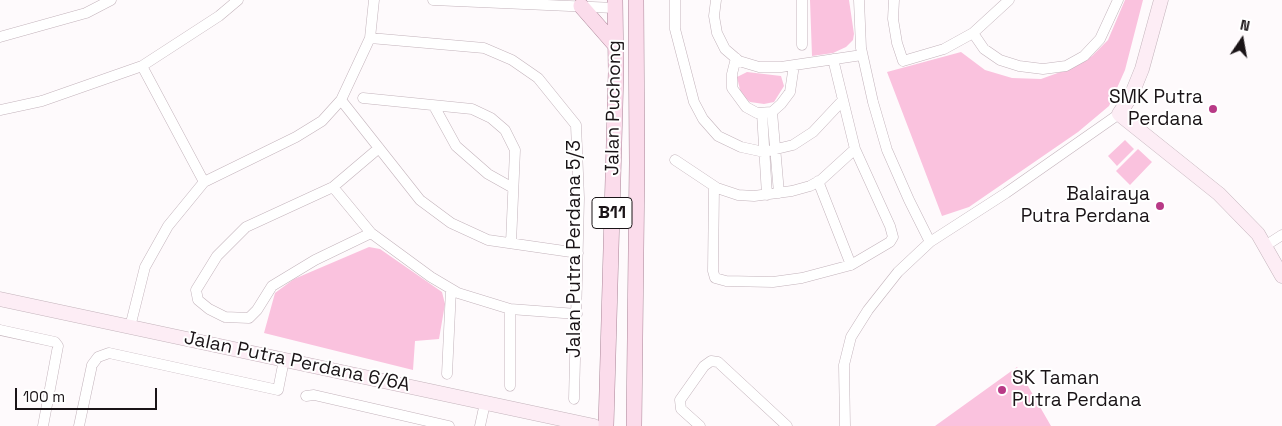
<!DOCTYPE html>
<style>
body{margin:0}
#map{position:relative;width:1282px;height:426px;overflow:hidden;background:#fefafc;font-family:"Space Grotesk",sans-serif}
canvas{display:block}
.north{position:absolute;left:1217px;top:15px;width:50px;height:50px;-webkit-text-stroke:4px #fff;paint-order:stroke;rotate:12deg;font-size:14px;font-weight:700;line-height:20px;text-align:center;color:#1a1417}
.north::after{content:'';display:block;margin:auto;width:18px;height:22px;background:#1a1417;clip-path:polygon(50% 0,100% 100%,50% 72%,0 100%)}
.scale{position:absolute;left:15px;top:388px;width:142px;height:22px;box-sizing:border-box;border:2px solid #1a1417;border-top:0;padding-left:6px;font-size:15px;line-height:18px;white-space:nowrap;color:#1a1417;-webkit-text-stroke:4px #fff;paint-order:stroke}
</style>
<div id="map">
<canvas width="1282" height="426"></canvas>
<div class="north">N</div>
<div class="scale">100 m</div>
</div>
<script>
const ctx = document.querySelector('canvas').getContext('2d');
ctx.lineJoin = 'round';
function paint(path, color) { ctx.fillStyle = color; ctx.fill(path, 'evenodd'); }
const toPath = rows => new Path2D(rows.map(r => 'M' + r).join(''));
function strokePath(path, color, width, dash) { ctx.strokeStyle = color; ctx.lineWidth = width; ctx.lineCap = dash ? 'butt' : 'round'; ctx.setLineDash(dash || []); ctx.stroke(path); }
function drawText(font, color, halo, rows, align = 'center') {
  ctx.font = font + ' "Space Grotesk",sans-serif'; ctx.lineWidth = 4; ctx.setLineDash([]); ctx.textBaseline = 'middle'; ctx.strokeStyle = halo; ctx.fillStyle = color; for (const [text, x, y, turn = 0] of rows) {
    ctx.save(); ctx.translate(x, y); ctx.rotate((+turn || 0) * Math.PI / 180); ctx.textAlign = isNaN(turn) ? turn : align; if (halo) ctx.strokeText(text, 0, 0); ctx.fillText(text, 0, 0); ctx.restore();
  }
}
const green = toPath([
 [810,0,849,0,854,34,853,40,846,47,833,53,812,56],
 [1125,0,1143,0,1125,70,1109,106,1078,132,969,207,942,216,887,72,961,52,985,70,1012,78,1041,79,1066,70,1092,56,1108,40],
 [747,72,781,76,784,86,774,102,764,104,750,102,741,94,737,77],
 [1125,140,1134,149,1117,166,1108,156],
 [1138,149,1152,162,1130,185,1116,171],
 [369,247,380,249,442,292,445,304,439,339,415,341,413,370,264,333,275,293,294,279],
 [1017,367,1051,426,935,426]
]);
const street = toPath([
 [433,0,615,8],
 [675,0,675,29,694,102,703,119,718,136,741,147,764,152,793,145,813,132,843,100],
 [716,0,714,16,717,33,725,49,739,61,759,67,781,67,862,55],
 [802,0,802,45],
 [859,0,861,48,873,102,887,150,909,200,930,242],
 [894,0,893,19,897,43,903,61,944,49,973,33,1009,0],
 [973,33,984,49,1000,60,1019,66,1043,69,1066,66,1084,56,1100,39,1118,0],
 [0,37,86,13,111,0],
 [370,38,484,48,512,60,538,78,576,125,579,198,574,399],
 [736,58,732,74,732,88,746,107,757,113,772,112,781,104,790,92,794,65],
 [142,66,204,182],
 [363,98,472,109,491,118,505,130,515,150,511,243],
 [341,100,420,200,451,223,488,240,578,253],
 [434,106,456,146,488,174,513,188],
 [0,110,42,101,142,66,219,16,238,0],
 [772,112,779,193],
 [762,113,767,195],
 [675,160,717,188,738,195,754,196,792,191,810,186,821,180,855,149],
 [818,181,851,265],
 [333,187,371,233,431,277,458,293,510,309,577,314],
 [714,187,713,271,715,278,726,281,773,282,802,278,851,265,890,242,893,237,890,226,855,149,833,59],
 [371,233,315,260,272,286,257,310,249,318,225,317,209,309,198,300,196,290,217,256,246,227,333,187,379,148],
 [1265,246,1282,235],
 [130,327,145,267,168,226,204,182,296,137,322,121,341,100,370,38,374,0],
 [0,330,55,342,58,346,43,426],
 [447,374,451,289],
 [510,386,510,309],
 [306,396,314,395,449,426],
 [79,426,92,365,98,357,109,353,278,390,284,360],
 [480,426,485,403],
 [700,426,681,409,680,400,704,366,711,361,718,362,787,426],
 [845,426,844,365,851,337,868,310,898,272,930,242,1006,193,1119,114]
]);
const secondary = toPath([
 [1161,0,1142,69,1131,96,1119,114,1219,194,1258,234,1282,276],
 [0,299,594,426]
]);
const primary = toPath([
 [581,6,616,46],
 [606,426,616,72,615,0],
 [634,426,637,163,636,0]
]);
const markers = [
 [1213,109,5,"#b83986"],
 [1160,206,5,"#b83986"],
 [1002,390,5,"#b83986"]
];
const shields = [
 [612,213,40]
];
const shieldNames = [
 ["B11",612,213]
];
const poiNames = [
 ["SMK Putra",1203,98],
 ["Perdana",1203,120],
 ["Balairaya",1150,195],
 ["Putra Perdana",1150,217],
 ["SK Taman",1012,379,"left"],
 ["Putra Perdana",1012,401,"left"]
];
const streetNames = [
 ["Jalan Puchong",614,108,-89],
 ["Jalan Putra Perdana 5/3",575,249,-90],
 ["Jalan Putra Perdana 6/6A",297,362,12]
];
paint(green, '#fac2de');
strokePath(street, '#c3b3bb', 11);
strokePath(secondary, '#c3b3bb', 15);
strokePath(primary, '#aa8698', 16);
strokePath(street, '#fff', 10);
strokePath(secondary, '#fdedf5', 14);
strokePath(primary, '#fbdceb', 15);
for (const [x, y, r, color] of markers) { const dot = new Path2D(); dot.arc(x, y, r, 0, 2 * Math.PI); ctx.fillStyle = color; ctx.fill(dot); strokePath(dot, '#fff', 2); }
for (const [x, y, w] of shields) { const box = new Path2D(); box.roundRect(x - w / 2, y - 15.5, w, 31, 4); ctx.fillStyle = '#fff'; ctx.fill(box); strokePath(box, '#1a1417', 1); }
drawText('bold 18px', '#1a1417', null, shieldNames);
drawText('19px', '#1a1417', '#fff', poiNames, 'right');
drawText('19px', '#1a1417', '#fff', streetNames);
</script>
